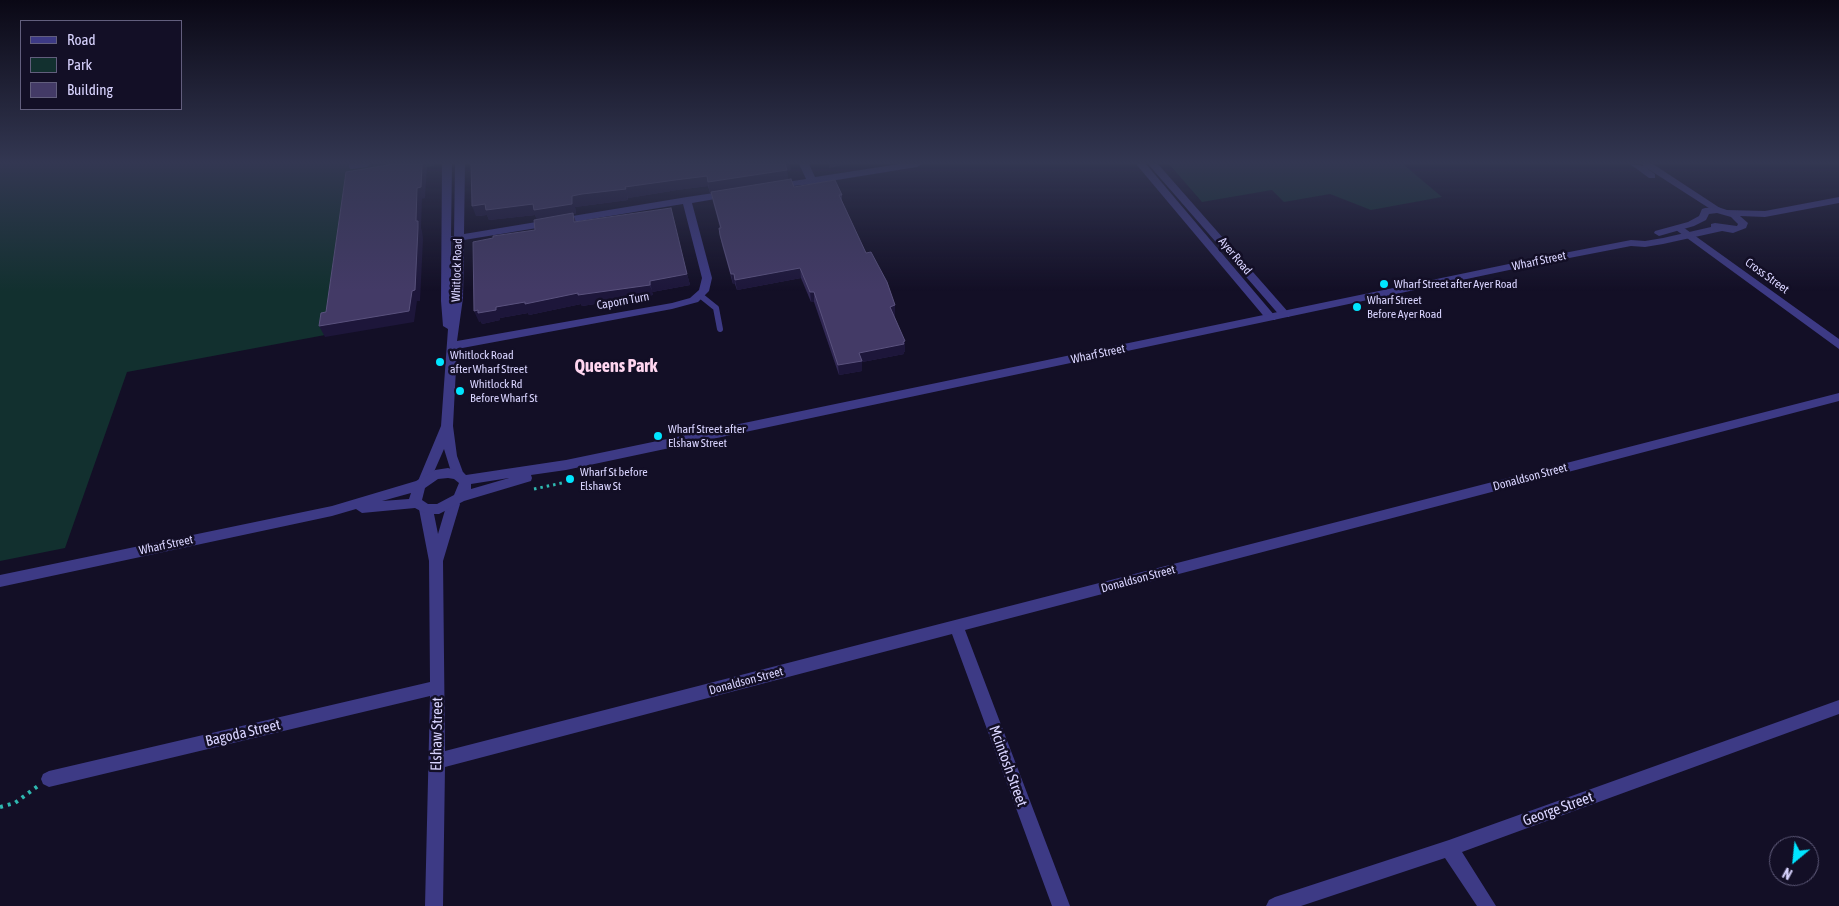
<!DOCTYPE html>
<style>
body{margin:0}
#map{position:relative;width:1839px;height:906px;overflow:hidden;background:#130f26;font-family:"Asap Condensed",sans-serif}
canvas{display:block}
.legend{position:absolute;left:20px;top:20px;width:162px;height:90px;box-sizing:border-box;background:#130f26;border:1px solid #625e7d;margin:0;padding:6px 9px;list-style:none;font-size:15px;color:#d9d4ff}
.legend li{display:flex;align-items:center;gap:10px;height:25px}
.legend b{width:25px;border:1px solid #625e7d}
.north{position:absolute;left:1769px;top:836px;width:50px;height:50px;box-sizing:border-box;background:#130f26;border:1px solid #625e7d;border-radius:50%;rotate:208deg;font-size:14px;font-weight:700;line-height:20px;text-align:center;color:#d9d4ff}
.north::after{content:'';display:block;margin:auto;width:18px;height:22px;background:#00e5ff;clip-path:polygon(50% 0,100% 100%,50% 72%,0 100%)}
</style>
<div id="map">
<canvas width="1839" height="906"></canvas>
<ul class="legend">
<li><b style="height:6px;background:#3d3a85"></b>Road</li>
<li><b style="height:14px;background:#12302f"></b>Park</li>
<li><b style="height:14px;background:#433a66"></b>Building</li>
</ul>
<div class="north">N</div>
</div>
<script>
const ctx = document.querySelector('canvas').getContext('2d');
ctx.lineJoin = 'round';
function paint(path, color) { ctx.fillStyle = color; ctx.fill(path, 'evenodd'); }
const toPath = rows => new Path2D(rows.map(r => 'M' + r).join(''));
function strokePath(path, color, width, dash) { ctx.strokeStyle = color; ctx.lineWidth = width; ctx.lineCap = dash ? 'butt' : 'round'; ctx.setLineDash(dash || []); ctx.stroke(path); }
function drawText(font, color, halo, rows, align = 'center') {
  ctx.font = font + ' "Asap Condensed",sans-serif'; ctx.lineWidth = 5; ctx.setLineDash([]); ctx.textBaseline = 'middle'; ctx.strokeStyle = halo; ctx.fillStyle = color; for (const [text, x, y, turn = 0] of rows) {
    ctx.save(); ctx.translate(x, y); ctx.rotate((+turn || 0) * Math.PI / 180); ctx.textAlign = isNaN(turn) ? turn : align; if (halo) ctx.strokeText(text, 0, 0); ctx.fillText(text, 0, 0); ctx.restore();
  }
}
const green = toPath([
 [0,164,434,164,434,166,348,179,325,335,127,372,65,548,0,561],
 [1169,164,1403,164,1442,197,1371,210,1330,194,1284,202,1272,190,1202,202]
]);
const pathFar1 = toPath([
 [534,489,562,483]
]);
const path = toPath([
 [0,807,15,803,38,786]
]);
const service = toPath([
 [352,166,366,164],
 [701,296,716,308,720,329]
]);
const minor = toPath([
 [442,164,452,164,451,236,454,236,455,164,465,164,464,234,687,197,727,191,732,194,727,197,692,203,712,278,709,291,698,302,672,309,457,349,453,426,457,456,464,475,463,478,453,478,444,449,430,481,429,484,424,486,419,484,418,481,441,426,448,329,443,326,441,301,442,164],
 [683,204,702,278,699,290,690,298,672,303,457,341,463,298,464,240,683,204],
 [451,242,454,242,452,304,451,301,451,242],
 [799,164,809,164,815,177,899,164,922,164,917,167,812,184,774,188,774,184,806,179,799,164],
 [1136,164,1146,164,1275,316,1276,318,1275,320,1267,320,1136,164],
 [1148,164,1158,164,1289,313,1290,315,1289,317,1281,317,1148,164],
 [1630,164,1644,166,1642,164,1653,164,1723,210,1721,212,1715,212,1645,167,1655,174,1655,178,1649,178,1630,164],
 [1680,225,1839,339,1839,349,1676,230,1675,228,1680,225],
 [1839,393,1839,401,965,630,1070,906,1052,906,952,634,445,767,443,906,425,906,430,696,49,787,43,784,41,779,43,774,49,771,430,682,429,561,419,509,421,505,426,504,431,505,433,509,438,534,448,500,453,499,458,500,460,504,443,561,445,751,1839,393],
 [1839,700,1839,714,1462,852,1496,906,1477,906,1445,858,1301,906,1266,906,1269,900,1275,897,1449,840,1839,700]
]);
const tertiary = toPath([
 [1839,197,1839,203,1765,217,1740,216,1748,223,1746,228,1733,233,1722,231,1663,244,1645,247,1631,246,1528,266,566,470,531,475,532,478,531,481,464,501,439,514,426,514,415,508,362,513,356,509,332,516,0,587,0,575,332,506,416,481,435,470,448,468,463,472,466,475,566,460,1528,260,1631,240,1645,241,1663,238,1711,227,1711,224,1715,223,1737,226,1738,224,1731,217,1717,213,1709,214,1706,220,1694,226,1659,236,1654,233,1655,231,1688,222,1699,216,1702,209,1705,208,1718,207,1727,210,1765,211,1839,197],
 [448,478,454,479,459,483,454,495,437,504,428,504,422,500,425,488,438,479,448,478],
 [509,478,471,489,471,484,509,478],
 [411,493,409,499,382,501,411,493]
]);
const wall = toPath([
 [471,164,791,170,787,171,788,180,794,187,842,195,842,201,866,253,895,305,895,316,894,316,905,351,904,352,904,354,862,362,862,371,839,375,814,302,811,302,801,278,737,290,735,284,733,284,722,245,720,235,720,228,713,202,711,192,710,193,708,186,677,190,628,198,628,200,575,207,576,214,573,214,576,222,687,274,690,285,652,292,653,295,582,306,581,304,529,315,528,313,500,318,500,320,482,324,481,321,479,322,535,230,537,219,535,215,489,220,487,215,476,216]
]);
const shadedWall = toPath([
 [422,164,425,164,427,168,425,198,422,199,421,228,422,231,423,239,420,301,417,301,414,322,325,337,319,326,416,221,417,188],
 [784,164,790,164,791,170,787,171,788,180,710,193,708,182],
 [829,164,850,164,829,168],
 [707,176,708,186,677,190,628,198,625,187,675,180],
 [626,189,628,200,575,207,576,214,573,214,576,224,537,220,535,215,489,220,487,215,476,216,472,206,485,204,533,204,582,194],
 [800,268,801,278,737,290,735,280],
 [687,274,690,285,652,292,650,281],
 [731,274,734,274,735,284,733,284],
 [650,285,653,295,582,306,581,304,529,315,528,313,500,318,500,320,482,324,481,321,479,322,474,311,578,293],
 [810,292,814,292,814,302,811,302],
 [895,305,895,316,890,317,890,307],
 [905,341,905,351,904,352,904,354,862,362,862,371,839,375,838,365,859,353]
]);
const building = toPath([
 [394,164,422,164,421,187,417,188,416,221,418,221,418,228,415,290,412,291,409,311,319,326,321,313,326,312,346,172,394,164],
 [471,164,785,164,787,170,708,182,707,176,675,180,625,187,626,189,582,194,572,196,572,204,534,210,533,204,486,210,485,204,472,206,471,164],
 [791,179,794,187,835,180,842,195,839,195,866,253,871,252,887,282,895,305,890,307,905,341,903,342,904,344,859,353,862,361,838,365,814,292,810,292,800,268,735,280,734,274,731,274,720,235,719,228,721,228,711,192,791,179],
 [671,208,687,274,650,281,650,285,578,295,578,293,525,304,525,302,496,307,496,310,478,313,478,310,474,311,473,242,493,238,493,236,535,230,534,220,573,213,574,222,671,208]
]);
const markers = [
 [1384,284,5,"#00e5ff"],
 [1357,307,5,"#00e5ff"],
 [440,362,5,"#00e5ff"],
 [460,391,5,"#00e5ff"],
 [658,436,5,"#00e5ff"],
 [570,479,5,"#00e5ff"]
];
const streetNames = [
 ["Ayer Road",1235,256,50],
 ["Wharf Street",1539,261,-12],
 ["Whitlock Road",457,270,-88],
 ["Cross Street",1767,276,36],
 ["Caporn Turn",623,301,-10],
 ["Wharf Street",1098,354,-12],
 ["Donaldson Street",1530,477,-15],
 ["Wharf Street",166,545,-12],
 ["Donaldson Street",1138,579,-15],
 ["Donaldson Street",746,681,-15]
];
const poiNames = [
 ["Wharf Street after Ayer Road",1394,284],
 ["Wharf Street",1367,300],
 ["Before Ayer Road",1367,314],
 ["Whitlock Road",450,355],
 ["after Wharf Street",450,369],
 ["Whitlock Rd",470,384],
 ["Before Wharf St",470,398],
 ["Wharf Street after",668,429],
 ["Elshaw Street",668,443],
 ["Wharf St before",580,472],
 ["Elshaw St",580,486]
];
const nearStreetnames = [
 ["Bagoda Street",243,733,-13],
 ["Elshaw Street",437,734,-89],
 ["Mcintosh Street",1008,766,70],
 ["George Street",1558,809,-20]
];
const districtNames = [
 ["Queens Park",616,366]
];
paint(green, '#12302f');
strokePath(pathFar1, '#2fb8b0', 3, [2.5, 4]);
strokePath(path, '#2fb8b0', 4, [3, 5]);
strokePath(service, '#3d3a85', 6);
paint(minor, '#3d3a85');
paint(tertiary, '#3d3a85');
paint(wall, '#312854');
paint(shadedWall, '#1d163a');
paint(building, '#433a66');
strokePath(building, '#5a527e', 1);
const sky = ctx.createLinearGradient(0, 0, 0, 291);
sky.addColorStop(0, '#0a0815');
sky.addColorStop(0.56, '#333752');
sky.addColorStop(1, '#33375200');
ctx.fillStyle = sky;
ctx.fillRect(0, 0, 1839, 291);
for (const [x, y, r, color] of markers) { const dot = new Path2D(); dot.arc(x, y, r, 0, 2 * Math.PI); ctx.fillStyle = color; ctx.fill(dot); strokePath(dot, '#130f26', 2); }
drawText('12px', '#d9d4ff', '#130f26', streetNames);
drawText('12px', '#d9d4ff', '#130f26', poiNames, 'left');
drawText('15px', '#d9d4ff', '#130f26', nearStreetnames);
drawText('bold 18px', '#ffd6f0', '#130f26', districtNames);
</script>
